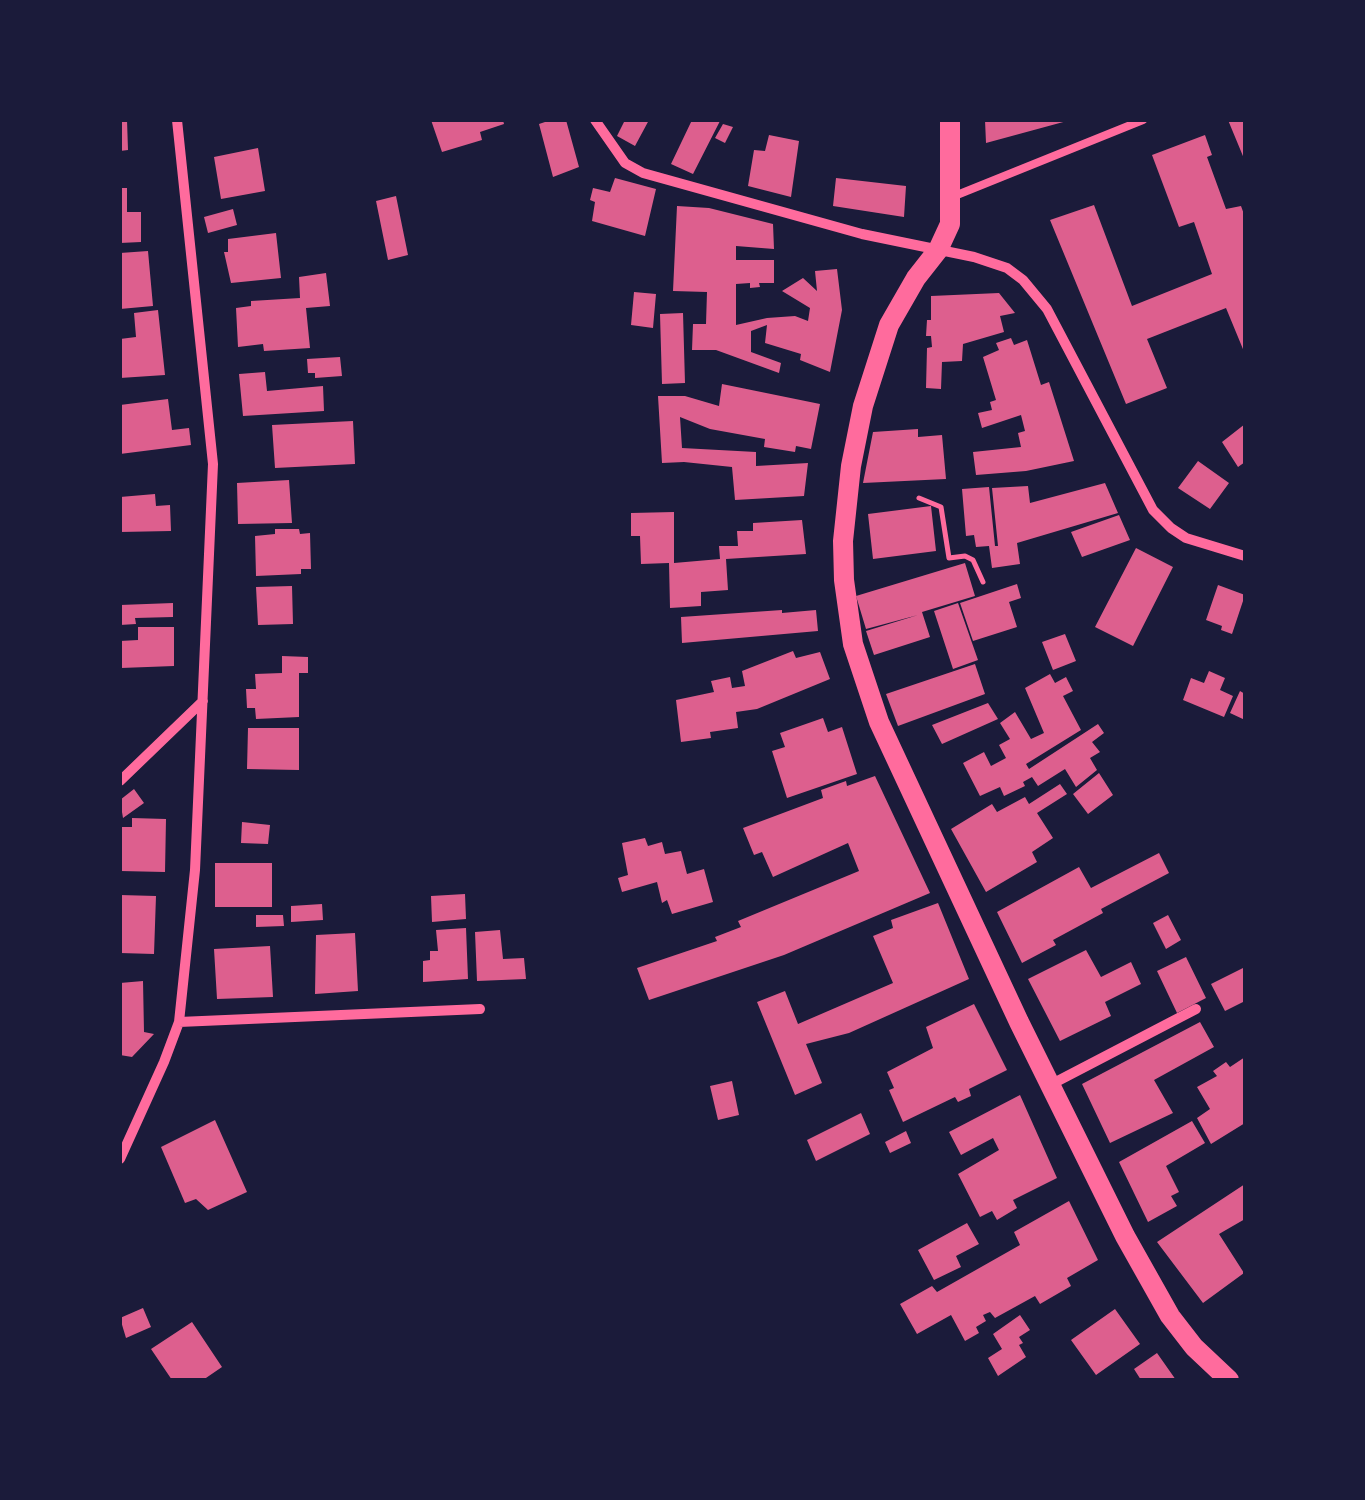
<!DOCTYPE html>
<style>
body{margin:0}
#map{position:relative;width:1365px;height:1500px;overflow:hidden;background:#1b1b3a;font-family:"PT Sans",sans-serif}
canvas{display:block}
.frame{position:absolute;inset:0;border:122px solid #1b1b3a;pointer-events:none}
</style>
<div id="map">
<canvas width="1365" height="1500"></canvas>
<div class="frame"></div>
</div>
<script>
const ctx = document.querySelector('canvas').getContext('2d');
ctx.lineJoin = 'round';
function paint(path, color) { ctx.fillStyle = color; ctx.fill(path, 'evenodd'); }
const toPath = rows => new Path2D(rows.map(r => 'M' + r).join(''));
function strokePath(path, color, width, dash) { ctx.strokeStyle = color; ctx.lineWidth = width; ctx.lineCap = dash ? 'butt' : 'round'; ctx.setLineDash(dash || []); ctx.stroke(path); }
const building = toPath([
 [120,120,127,120,128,150,120,151],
 [431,120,503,120,504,124,480,132,482,140,442,152],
 [551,120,566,120,579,167,553,177,539,124],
 [625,120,649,120,635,146,617,136],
 [692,120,720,121,693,174,671,164],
 [985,120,1067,120,1067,121,986,143],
 [1228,120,1245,120,1245,161],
 [723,124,733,127,725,143,715,138],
 [769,135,799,141,791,197,748,186,754,150,765,151],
 [1205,135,1212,155,1207,157,1226,209,1241,206,1245,217,1245,354,1226,308,1147,339,1167,388,1126,404,1050,220,1094,205,1132,306,1212,274,1194,222,1179,227,1152,155],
 [258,148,265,191,221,199,214,157],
 [615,178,656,189,645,236,592,221,595,202,590,200,593,188,610,192],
 [836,178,906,186,904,217,833,206],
 [120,188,127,188,127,212,141,212,141,242,120,243],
 [396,196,408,255,388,260,376,201],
 [677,206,709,208,773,224,774,249,736,246,736,260,774,260,774,283,759,283,760,287,750,288,750,283,736,284,736,325,767,318,795,316,808,321,810,308,782,291,803,278,817,291,815,271,837,269,842,310,830,372,800,360,801,354,765,343,767,325,751,331,751,352,781,363,779,373,716,350,692,350,693,324,706,324,707,292,673,291],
 [233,209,237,225,208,233,204,217],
 [276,233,281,278,231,283,224,252,228,252,228,239],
 [148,251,153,306,120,309,120,253],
 [326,273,330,306,306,308,310,348,264,351,263,344,238,347,236,308,251,306,251,301,300,298,299,277],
 [634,292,656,294,653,328,631,325],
 [999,293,1015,313,1000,316,1004,332,963,344,962,361,942,362,941,389,926,388,927,348,932,347,931,336,926,336,927,320,931,320,931,296],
 [158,310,165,375,120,378,120,339,136,337,134,313],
 [683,313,685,383,662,384,660,314],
 [1011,338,1014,345,1027,340,1041,385,1049,382,1074,461,1026,471,976,475,973,452,1021,447,1018,433,1025,431,1021,415,982,428,978,413,992,410,990,402,996,400,983,357,999,350,996,343],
 [340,357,342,376,315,378,315,373,308,373,307,359],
 [265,372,267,391,323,386,324,411,243,416,239,374],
 [722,384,820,404,811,449,796,446,795,452,764,447,765,439,710,429,680,417,682,448,756,452,756,466,808,463,804,496,735,500,732,467,684,462,662,463,658,396,685,396,719,406],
 [168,399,172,430,189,428,191,445,120,454,120,405],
 [353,421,355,464,275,468,272,425],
 [1245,424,1245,462,1238,467,1222,442],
 [918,429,918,437,942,435,946,479,863,483,873,432],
 [1198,461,1229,483,1210,509,1178,488],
 [289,480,292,523,238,524,237,483],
 [1105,483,1118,513,1017,543,1020,564,992,568,989,546,976,547,974,535,966,536,962,489,989,487,995,546,998,546,992,488,1028,486,1030,503],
 [155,494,156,506,170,505,171,531,120,532,120,497],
 [931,506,936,551,873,559,868,514],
 [674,512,674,563,720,559,719,546,738,546,737,531,753,531,753,523,802,520,806,554,726,559,728,590,701,592,701,606,670,608,669,563,641,564,640,536,631,536,631,513],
 [1119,515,1130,540,1082,557,1071,532],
 [275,529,299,529,300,534,310,533,311,569,301,569,301,574,256,576,255,536,275,534],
 [1136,548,1173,567,1133,646,1095,627],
 [965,563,975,596,922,612,930,637,874,655,866,631,918,615,866,629,856,596],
 [1017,584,1021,598,1009,602,1017,627,973,641,960,603],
 [1218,585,1245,595,1232,634,1221,630,1222,626,1206,620],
 [292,586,293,624,258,625,256,587],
 [173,603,173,617,135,618,136,624,120,625,120,605],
 [958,603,978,660,953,669,934,611],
 [782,610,782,613,816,610,818,631,682,643,681,617],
 [138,627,174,627,174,666,121,668,120,641,138,640],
 [1065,634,1076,661,1053,670,1042,642],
 [793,651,796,658,820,652,830,679,757,709,736,712,738,728,710,732,711,738,681,742,676,700,714,692,711,681,730,677,732,688,745,686,742,671],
 [282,656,308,657,308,673,299,673,299,717,256,719,255,708,247,708,246,689,256,689,255,674,282,673],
 [975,664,985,694,898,726,886,694],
 [1209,671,1225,678,1220,690,1233,696,1224,717,1183,700,1191,678,1204,683],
 [1050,674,1055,683,1066,677,1073,691,1063,696,1081,730,1026,764,1029,769,1098,724,1104,733,1092,742,1100,752,1090,758,1097,770,1076,787,1065,769,1038,786,1032,777,1023,782,1025,786,1004,796,1000,787,980,796,963,763,984,752,991,766,1006,758,999,745,1010,739,1000,723,1015,712,1031,739,1044,733,1025,688],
 [1240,691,1245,694,1245,720,1230,713],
 [988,703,998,719,942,744,932,725],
 [823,718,828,732,842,727,857,774,787,798,772,751,785,747,780,733],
 [248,728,299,728,299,770,247,769],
 [1099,773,1113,795,1088,814,1073,794],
 [875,776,930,893,784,955,649,1000,637,968,717,941,715,937,741,927,738,921,859,871,848,843,773,877,762,852,754,855,743,828,823,798,821,790,846,781,847,786],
 [1060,784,1067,794,1037,813,1053,838,1032,852,1037,862,986,892,951,829,992,804,997,812,1025,797,1029,804],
 [134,789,144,803,123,818,120,800],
 [132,818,166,819,165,872,120,871,121,827,132,827],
 [242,822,270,825,268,844,241,843],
 [645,838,648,846,662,842,665,854,681,851,687,874,704,869,713,902,672,914,667,900,662,903,657,882,622,892,618,878,628,875,622,843],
 [1159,853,1169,873,1101,909,1103,913,1053,940,1056,945,1022,963,997,912,1079,867,1091,888],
 [215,863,272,863,272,907,215,907],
 [465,894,466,919,432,922,431,896],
 [120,895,156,896,154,954,120,953],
 [938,903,969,979,849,1033,806,1044,822,1083,795,1095,757,1002,785,991,798,1024,893,983,873,936,893,928,891,920],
 [322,904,323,920,291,922,291,906],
 [256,915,283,915,284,926,256,927],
 [1168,915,1181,940,1166,949,1153,923],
 [466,928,468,979,423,982,423,961,430,960,430,951,438,951,436,930],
 [500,930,503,959,524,958,526,979,477,981,475,932],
 [355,933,358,991,315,994,316,935],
 [270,946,273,997,217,999,214,949],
 [1086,950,1101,977,1131,962,1141,984,1105,1002,1111,1016,1060,1041,1028,979],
 [1186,957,1206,998,1177,1013,1157,971],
 [1245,967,1245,1001,1225,1011,1211,984],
 [143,981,144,1032,154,1034,132,1057,120,1055,120,983],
 [974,1004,1007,1070,969,1089,971,1096,958,1102,955,1097,903,1122,889,1090,894,1088,887,1072,933,1048,926,1027],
 [1200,1022,1214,1047,1154,1080,1173,1113,1110,1143,1082,1084],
 [1245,1057,1245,1123,1211,1144,1197,1118,1210,1109,1197,1087,1217,1076,1213,1071,1226,1062,1230,1067],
 [732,1081,739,1115,718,1120,710,1086],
 [1020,1095,1057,1178,1013,1200,1017,1208,997,1220,992,1211,980,1217,958,1174,999,1150,993,1138,961,1155,949,1132],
 [861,1113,870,1134,816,1161,807,1140],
 [215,1120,247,1192,208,1210,196,1199,185,1203,161,1147],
 [1192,1121,1205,1143,1166,1166,1179,1192,1171,1196,1177,1206,1148,1222,1119,1162],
 [906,1131,911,1143,890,1153,885,1142],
 [1245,1184,1245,1219,1219,1234,1244,1273,1203,1303,1157,1242],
 [1069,1201,1098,1260,1067,1278,1071,1286,1040,1304,1035,1296,995,1318,990,1312,983,1315,986,1321,976,1327,979,1333,965,1341,951,1315,917,1334,900,1304,932,1286,937,1292,1020,1245,1014,1232],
 [967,1223,979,1244,956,1256,961,1267,934,1280,918,1250],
 [143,1308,151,1327,126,1338,120,1318],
 [1115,1309,1140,1344,1096,1375,1071,1340],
 [1020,1315,1030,1330,1019,1337,1023,1343,1019,1345,1026,1357,998,1376,988,1358,1002,1349,993,1334],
 [192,1322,222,1367,203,1380,172,1380,151,1349],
 [1157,1353,1176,1380,1141,1380,1134,1369]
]);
const path = toPath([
 [919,498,941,507,949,558,965,556,973,560,983,582]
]);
const service = toPath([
 [952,197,1143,120]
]);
const minor = toPath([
 [595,120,625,163,643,173,862,234,974,257,1007,268,1023,280,1047,309,1153,510,1171,528,1186,538,1245,556],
 [120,781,203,701],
 [179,1022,480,1009],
 [1050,1085,1196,1009],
 [120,1159,164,1062,179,1022,195,870,213,464,177,120]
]);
const secondary = toPath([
 [950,120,950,224,938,250,916,278,889,325,863,406,851,466,843,541,844,580,853,644,879,722,1019,1022,1125,1236,1170,1316,1194,1347,1229,1380]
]);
paint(building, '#dd5f8e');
strokePath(path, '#ff6b9d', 5);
strokePath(service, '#ff6b9d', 8);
strokePath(minor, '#ff6b9d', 10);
strokePath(secondary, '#ff6b9d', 20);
</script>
